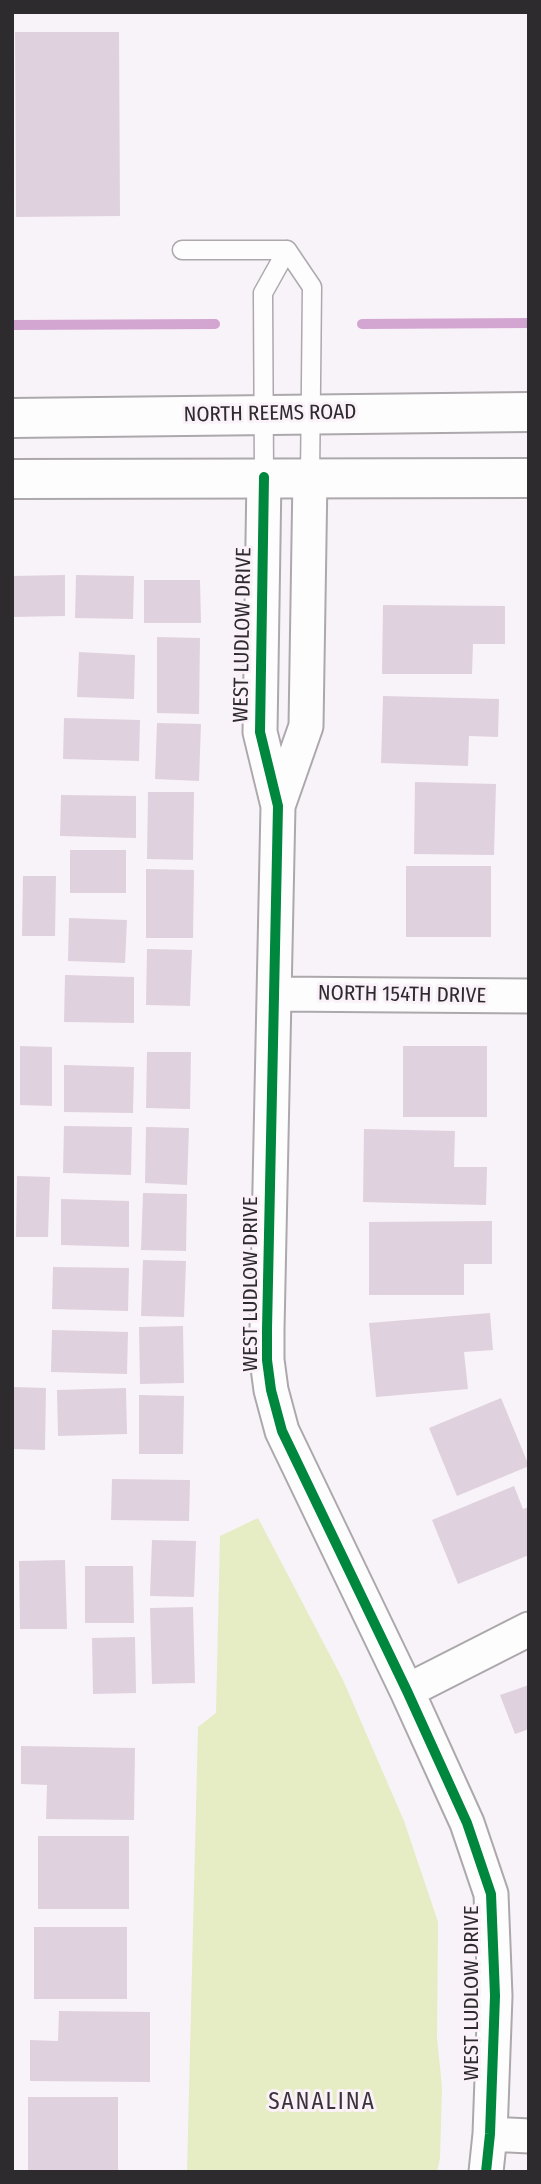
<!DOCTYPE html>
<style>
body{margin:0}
#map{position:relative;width:541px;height:2184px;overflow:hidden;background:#f8f3f8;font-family:"Fira Sans Condensed",sans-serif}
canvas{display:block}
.frame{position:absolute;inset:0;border:14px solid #2e2b2e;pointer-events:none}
</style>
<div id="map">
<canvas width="541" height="2184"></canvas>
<div class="frame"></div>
</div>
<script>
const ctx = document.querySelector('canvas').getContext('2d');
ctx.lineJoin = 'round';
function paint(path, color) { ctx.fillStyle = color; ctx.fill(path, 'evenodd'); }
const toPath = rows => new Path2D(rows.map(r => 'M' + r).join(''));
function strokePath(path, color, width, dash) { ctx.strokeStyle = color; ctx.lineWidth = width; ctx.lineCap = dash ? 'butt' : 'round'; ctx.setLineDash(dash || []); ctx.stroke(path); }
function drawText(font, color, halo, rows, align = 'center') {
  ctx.font = font + ' "Fira Sans Condensed",sans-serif'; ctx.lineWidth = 6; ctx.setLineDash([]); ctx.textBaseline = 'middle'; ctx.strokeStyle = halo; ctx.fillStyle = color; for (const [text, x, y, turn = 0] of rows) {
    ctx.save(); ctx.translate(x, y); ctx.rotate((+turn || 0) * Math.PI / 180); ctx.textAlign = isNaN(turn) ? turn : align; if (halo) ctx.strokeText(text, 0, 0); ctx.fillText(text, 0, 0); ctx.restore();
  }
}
const green = toPath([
 [258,1518,343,1680,404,1821,438,1922,437,2038,442,2087,440,2158,437,2172,187,2172,198,1727,216,1713,220,1536]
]);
const stream = toPath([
 [362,324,529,323],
 [12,325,215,324]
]);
const building = toPath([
 [15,32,119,32,120,216,16,217],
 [65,575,65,616,12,617,12,576],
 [76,575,134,576,133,619,75,618],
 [144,580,200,580,201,623,144,623],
 [383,605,505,606,505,644,473,644,472,674,382,674],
 [157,637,200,638,199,714,157,713],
 [79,652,135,655,134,699,77,697],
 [383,696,499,699,498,737,469,736,468,766,381,763],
 [64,718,140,720,139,761,63,759],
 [157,723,201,724,199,781,155,779],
 [415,782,496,784,494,855,414,854],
 [148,792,194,792,193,860,147,859],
 [61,795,136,796,136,838,60,836],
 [70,850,126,850,126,893,70,893],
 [406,866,491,866,491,937,406,937],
 [146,869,194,870,193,938,146,938],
 [23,876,56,876,55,936,22,936],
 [69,918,127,920,125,963,68,961],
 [147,949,192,950,190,1006,146,1005],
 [65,975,134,977,134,1023,64,1022],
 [20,1046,52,1047,52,1106,20,1105],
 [403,1046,487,1046,487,1117,403,1117],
 [147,1052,191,1052,190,1109,146,1108],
 [64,1065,134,1067,133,1113,64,1112],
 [64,1126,132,1127,131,1175,63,1173],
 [146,1127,189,1128,187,1185,145,1183],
 [364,1129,455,1131,454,1167,487,1167,486,1205,363,1202],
 [17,1176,50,1177,48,1237,16,1237],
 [143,1193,187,1194,186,1251,141,1250],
 [61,1199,129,1201,129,1247,61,1245],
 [492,1221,492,1264,464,1264,464,1295,369,1295,369,1222],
 [143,1260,186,1261,184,1317,141,1316],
 [53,1267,129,1268,128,1311,52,1309],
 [490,1313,493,1350,464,1352,468,1389,376,1397,369,1323],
 [183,1326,184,1383,140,1384,139,1327],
 [52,1330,128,1332,127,1374,51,1372],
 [14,1387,46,1388,45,1450,12,1449],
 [126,1388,127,1434,58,1436,57,1390],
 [139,1395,184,1396,183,1454,139,1454],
 [501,1398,529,1466,457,1496,429,1428],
 [112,1479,190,1480,189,1521,111,1520],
 [514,1486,523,1509,529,1507,529,1555,458,1584,432,1520],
 [152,1540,196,1541,194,1597,150,1596],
 [65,1560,67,1629,20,1629,19,1561],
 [85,1566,133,1566,134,1623,85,1623],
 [193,1607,195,1683,152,1684,150,1608],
 [135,1637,136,1693,93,1694,92,1638],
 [529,1685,529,1729,515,1734,500,1695],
 [21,1746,135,1748,134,1820,46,1819,47,1785,21,1784],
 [38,1836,129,1836,129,1909,38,1909],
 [34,1927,127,1927,127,1999,34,1999],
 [59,2011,150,2012,150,2082,30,2081,30,2040,58,2041],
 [28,2097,118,2097,118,2170,28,2170]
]);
const service = toPath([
 [182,250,287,250],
 [287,250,312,287,310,477],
 [264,477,263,293,287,250]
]);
const minor = toPath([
 [264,477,260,732,278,806,267,1329,267,1360,271,1390,282,1431,407,1691,467,1823,491,1894,495,1996,490,2134,486,2172],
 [278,806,306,726,310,477],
 [275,994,529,996],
 [407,1691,529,1629],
 [490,2134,529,2136]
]);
const secondary = toPath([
 [12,418,529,412],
 [12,479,529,478]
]);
const cycleway = toPath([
 [264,477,260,732,278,806,267,1329,267,1360,271,1390,282,1431,407,1691,467,1823,491,1894,495,1996,490,2134,486,2172]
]);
const streetNames = [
 ["NORTH REEMS ROAD",270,414,-1],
 ["WEST LUDLOW DRIVE",243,635,-89],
 ["NORTH 154TH DRIVE",402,995,1],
 ["WEST LUDLOW DRIVE",251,1284,-90],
 ["WEST LUDLOW DRIVE",472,1993,-90]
];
const neighbourhoodNames = [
 ["SANALINA",322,2103]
];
paint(green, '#e6ecc3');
strokePath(stream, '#d3a6d1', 10);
paint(building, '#e0d1df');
strokePath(service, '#aca8ac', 21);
strokePath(minor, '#aca8ac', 37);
strokePath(secondary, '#aca8ac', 42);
strokePath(service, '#fefdfe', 18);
strokePath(minor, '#fefdfe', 33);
strokePath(secondary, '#fefdfe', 38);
strokePath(cycleway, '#00873e', 10);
drawText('21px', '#2e2b2e', '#faf1f9', streetNames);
ctx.letterSpacing = '2px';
drawText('23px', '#3a3339', '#faf1f9', neighbourhoodNames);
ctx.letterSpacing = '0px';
</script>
